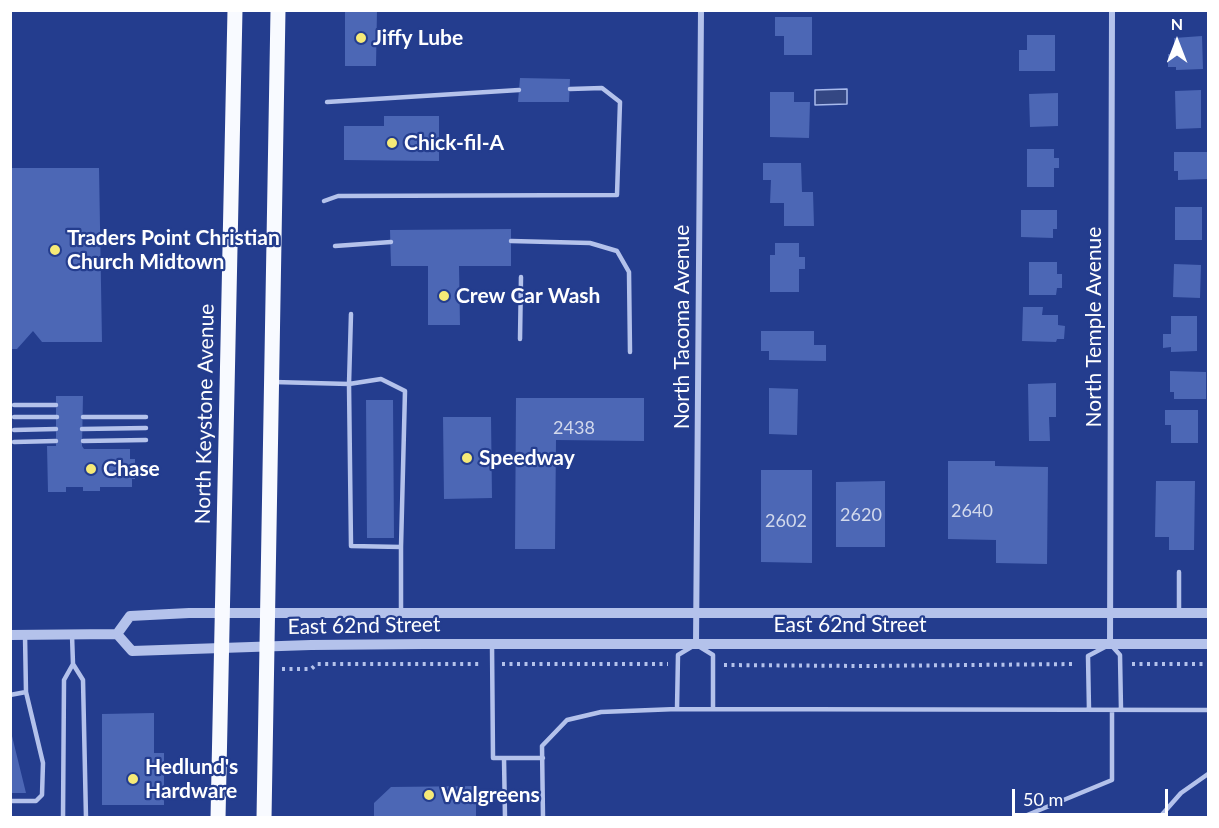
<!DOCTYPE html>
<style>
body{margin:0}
#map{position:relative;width:1219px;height:828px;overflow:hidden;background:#243d8e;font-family:Lato,sans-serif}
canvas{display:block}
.frame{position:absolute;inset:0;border:12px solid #fff;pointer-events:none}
.north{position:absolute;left:1147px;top:12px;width:60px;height:60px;-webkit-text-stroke:4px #243d8e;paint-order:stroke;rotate:0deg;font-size:16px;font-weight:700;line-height:24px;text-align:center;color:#fff}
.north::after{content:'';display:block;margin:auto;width:21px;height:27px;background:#fff;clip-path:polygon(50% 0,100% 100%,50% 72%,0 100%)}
.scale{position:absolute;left:1012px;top:789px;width:156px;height:27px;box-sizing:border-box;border:3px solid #fff;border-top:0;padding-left:8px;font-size:18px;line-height:21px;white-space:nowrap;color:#fff;-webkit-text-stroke:4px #243d8e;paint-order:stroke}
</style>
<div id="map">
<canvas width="1219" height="828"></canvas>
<div class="frame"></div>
<div class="north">N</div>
<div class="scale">50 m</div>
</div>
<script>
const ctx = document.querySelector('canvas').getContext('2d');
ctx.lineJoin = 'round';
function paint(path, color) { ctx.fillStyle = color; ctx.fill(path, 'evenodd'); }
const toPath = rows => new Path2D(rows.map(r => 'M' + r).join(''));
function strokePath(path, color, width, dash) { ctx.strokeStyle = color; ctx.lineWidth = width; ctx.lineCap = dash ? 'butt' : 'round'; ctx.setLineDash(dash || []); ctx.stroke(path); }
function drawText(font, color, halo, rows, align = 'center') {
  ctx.font = font + ' Lato,sans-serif'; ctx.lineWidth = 4.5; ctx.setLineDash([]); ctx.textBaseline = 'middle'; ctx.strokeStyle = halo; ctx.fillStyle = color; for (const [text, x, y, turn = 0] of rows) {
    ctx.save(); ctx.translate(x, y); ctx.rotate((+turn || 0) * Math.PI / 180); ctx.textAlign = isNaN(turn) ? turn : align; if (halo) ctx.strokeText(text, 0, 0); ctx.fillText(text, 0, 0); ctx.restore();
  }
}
const water = toPath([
 [847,89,847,104,815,105,815,90,847,89]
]);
const building = toPath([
 [345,10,377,10,376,66,345,66],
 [775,17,812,17,812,55,784,55,784,36,775,36],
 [1027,35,1055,35,1055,71,1019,71,1019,50,1027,50],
 [1202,36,1203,69,1176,70,1176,67,1168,67,1168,54,1174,54,1174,38],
 [520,78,570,79,569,102,518,102],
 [1201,90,1201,128,1176,129,1175,91],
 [770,92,794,92,794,102,810,102,809,138,770,137],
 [1058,93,1058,126,1030,127,1029,94],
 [384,116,439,116,439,161,344,160,344,126,384,126],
 [1027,149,1054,149,1054,158,1059,158,1059,168,1054,168,1054,187,1027,187],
 [1174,152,1208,152,1208,179,1178,180,1178,171,1174,171],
 [763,163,801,163,802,192,813,192,814,226,784,226,784,203,770,203,771,180,763,180],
 [10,168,99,168,102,342,42,342,33,331,17,349,10,349],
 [1175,207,1202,207,1202,240,1175,240],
 [1021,210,1057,210,1057,229,1053,229,1053,238,1021,237],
 [511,229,511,266,459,266,460,325,428,325,428,266,391,266,390,230],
 [775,243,799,243,799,257,805,257,805,269,799,269,799,292,770,292,770,255,775,255],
 [1029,262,1057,262,1057,274,1062,274,1062,288,1057,288,1056,295,1029,295],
 [1174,264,1201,265,1200,298,1173,297],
 [1023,307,1043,307,1042,315,1058,315,1058,325,1065,326,1064,339,1057,339,1056,342,1022,341],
 [1171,316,1197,316,1197,351,1171,352,1171,347,1163,348,1163,334,1171,334],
 [761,331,814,331,814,345,826,345,826,361,769,360,769,351,761,351],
 [1170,371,1206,372,1206,399,1174,399,1174,392,1170,392],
 [1056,383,1056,417,1049,417,1050,441,1029,441,1028,384],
 [769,388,798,389,797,435,769,434],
 [56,396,83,396,82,446,84,449,130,449,130,459,135,459,135,479,132,479,132,487,100,487,100,491,83,491,83,487,66,487,66,492,48,492,47,446,56,446],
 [516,398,644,398,644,441,556,440,555,549,515,549],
 [366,400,393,400,394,538,367,538],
 [1165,410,1198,410,1198,443,1171,443,1171,425,1165,425],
 [443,417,491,417,492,498,444,499],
 [948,461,995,461,995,466,1048,467,1047,564,996,563,996,540,948,539],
 [761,470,812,470,812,563,761,562],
 [885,481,885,547,836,547,836,482],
 [1156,481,1195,481,1194,550,1169,550,1169,537,1155,537],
 [154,713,154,753,164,753,164,805,102,805,102,714],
 [10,732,11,732,26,793,10,793],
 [476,786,476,818,374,818,374,803,391,787]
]);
const path = toPath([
 [502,664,668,664],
 [1132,664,1208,664],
 [724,665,864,666,1076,664],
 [282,669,311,669,317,664,482,664]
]);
const service = toPath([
 [327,102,519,90],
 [324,201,338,196,617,195,620,102,602,88,570,89],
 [511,241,590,243,617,251,629,272,630,352],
 [335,246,391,242],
 [351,314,349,384,381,379,405,391,401,547],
 [520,339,521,277],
 [274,382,349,384,351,546,401,547,401,611],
 [14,405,56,405],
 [14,417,57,417],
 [83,417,146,417],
 [82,429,146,428],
 [14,430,56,429],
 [83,441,146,440],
 [14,442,56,441],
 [1179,572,1179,612],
 [492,645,493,758,543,758],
 [1112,646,1120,655,1121,710],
 [700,647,713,655,713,709],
 [73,664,83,680,86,818],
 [10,695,26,692],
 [677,709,678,655,693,646],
 [1089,710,1088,656,1105,647],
 [504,758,505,818],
 [10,801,36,801,42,795,43,763,26,692,25,635],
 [63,818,64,680,73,664,72,635],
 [543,818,542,746,567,720,601,712,677,709,1208,710],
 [1020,818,1112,780,1112,710],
 [1159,818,1181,793,1208,774]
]);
const minor = toPath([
 [1110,644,1112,10],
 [696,645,701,10]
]);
const tertiary = toPath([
 [117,634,130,616,189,613,1208,613],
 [117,634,132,651,311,645,424,644,1208,644],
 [10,635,117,634]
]);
const primary = toPath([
 [218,818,235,10],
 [264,818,278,10]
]);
const markers = [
 [361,38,6,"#f6ea77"],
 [392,143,6,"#f6ea77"],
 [55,250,6,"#f6ea77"],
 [444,296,6,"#f6ea77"],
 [467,458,6,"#f6ea77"],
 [91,469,6,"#f6ea77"],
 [133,779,6,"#f6ea77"],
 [429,795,6,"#f6ea77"]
];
const numberNames = [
 ["2438",574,428],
 ["2640",972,511],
 ["2620",861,515],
 ["2602",786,521]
];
const poiNames = [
 ["Jiffy Lube",373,38],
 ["Chick-fil-A",404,143],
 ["Traders Point Christian",67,238],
 ["Church Midtown",67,262],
 ["Crew Car Wash",456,296],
 ["Speedway",479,458],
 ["Chase",103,469],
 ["Hedlund's",145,767],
 ["Hardware",145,791],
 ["Walgreens",441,795]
];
const streetNames = [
 ["North Tacoma Avenue",682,327,-90],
 ["North Temple Avenue",1094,327,-90],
 ["North Keystone Avenue",205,414,-89],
 ["East 62nd Street",850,625],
 ["East 62nd Street",364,626,-1]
];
paint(water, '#344783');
strokePath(water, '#a8baec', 1.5);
paint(building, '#4c67b5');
strokePath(path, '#b4c2eb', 4, [3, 4.5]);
strokePath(service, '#b4c2eb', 4.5);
strokePath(minor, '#b4c2eb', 6);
strokePath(tertiary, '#b4c2eb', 10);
strokePath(primary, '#f8faff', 15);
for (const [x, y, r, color] of markers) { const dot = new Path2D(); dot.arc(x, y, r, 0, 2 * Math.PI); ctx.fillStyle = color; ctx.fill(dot); strokePath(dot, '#243d8e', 2); }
drawText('18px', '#d2d9ec', null, numberNames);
drawText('bold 21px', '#fff', '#243d8e', poiNames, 'left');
drawText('21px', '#fff', '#243d8e', streetNames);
</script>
